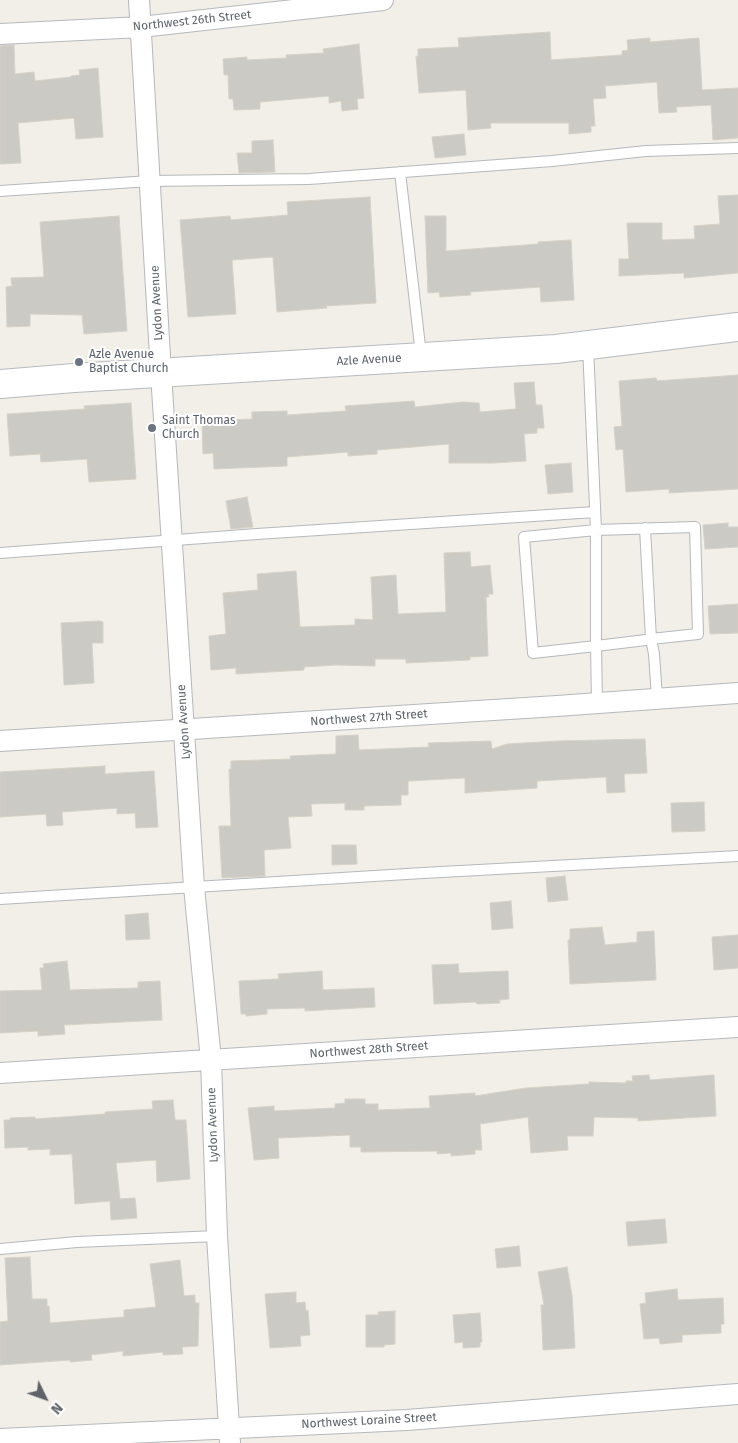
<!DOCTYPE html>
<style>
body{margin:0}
#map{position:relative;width:738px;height:1443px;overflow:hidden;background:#f1efe8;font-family:"Fira Sans",sans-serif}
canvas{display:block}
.north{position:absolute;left:20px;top:1373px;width:50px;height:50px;-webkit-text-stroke:4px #fff;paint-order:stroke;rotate:132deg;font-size:14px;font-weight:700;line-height:20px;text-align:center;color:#5f6368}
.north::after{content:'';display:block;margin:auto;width:18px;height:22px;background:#5f6368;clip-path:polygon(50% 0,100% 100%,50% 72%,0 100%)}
</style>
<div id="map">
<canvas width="738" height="1443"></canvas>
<div class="north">N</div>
</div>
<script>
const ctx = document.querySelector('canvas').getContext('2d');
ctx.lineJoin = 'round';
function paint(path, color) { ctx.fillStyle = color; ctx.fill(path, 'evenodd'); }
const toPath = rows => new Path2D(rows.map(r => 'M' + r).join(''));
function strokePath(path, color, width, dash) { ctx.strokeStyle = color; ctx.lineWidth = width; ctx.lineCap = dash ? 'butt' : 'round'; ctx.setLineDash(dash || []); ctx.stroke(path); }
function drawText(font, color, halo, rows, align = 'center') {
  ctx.font = font + ' "Fira Sans",sans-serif'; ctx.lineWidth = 4; ctx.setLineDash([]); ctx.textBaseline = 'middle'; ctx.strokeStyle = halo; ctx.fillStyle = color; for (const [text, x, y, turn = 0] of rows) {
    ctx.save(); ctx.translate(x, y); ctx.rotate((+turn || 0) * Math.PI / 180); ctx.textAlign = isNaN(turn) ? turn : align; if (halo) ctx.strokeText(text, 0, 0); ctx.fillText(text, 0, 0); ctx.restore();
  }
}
const building = toPath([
 [550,32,551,60,622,55,622,51,628,50,627,40,650,38,650,42,699,38,702,90,738,88,738,138,713,140,711,105,676,107,677,112,659,113,657,82,605,86,606,98,593,99,595,126,591,126,591,132,569,134,569,123,490,123,491,128,468,130,466,90,419,93,416,56,418,57,418,49,459,47,458,38,550,32],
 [359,44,364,98,357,99,358,109,342,111,341,101,329,103,329,96,260,102,260,109,234,110,233,99,229,99,228,75,224,75,223,59,247,57,247,60,287,58,286,55,324,53,323,49,359,44],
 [14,45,15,74,34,72,35,81,71,77,71,76,80,75,79,70,98,68,103,137,76,139,74,118,18,123,21,163,0,164,0,46,14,45],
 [464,134,466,155,435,158,432,137,464,134],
 [273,140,275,172,239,173,237,153,252,153,252,141,273,140],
 [738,195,738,273,684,278,684,273,619,276,619,259,629,259,627,223,662,223,662,240,695,239,694,226,720,224,718,196,738,195],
 [370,197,376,303,326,306,327,308,277,312,273,257,232,260,236,314,188,317,180,220,230,216,231,220,288,215,287,202,370,197],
 [119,216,127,331,84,334,82,315,30,314,30,326,7,327,6,287,12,286,11,278,44,277,40,222,119,216],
 [425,216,446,216,446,251,538,244,538,242,571,240,574,300,541,302,540,287,470,292,471,295,440,297,439,292,428,293,425,216],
 [738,375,738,489,669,493,669,489,626,492,623,449,616,450,614,427,622,426,619,381,656,378,657,381,738,375],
 [534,382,536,405,542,405,544,428,537,428,537,433,524,434,526,461,493,463,449,463,449,444,377,450,377,454,348,456,348,452,287,457,287,466,214,469,213,453,203,454,202,421,252,419,252,412,287,411,287,415,346,411,345,406,414,401,415,407,463,402,479,403,480,412,516,409,514,383,534,382],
 [131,403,136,479,89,482,87,459,41,462,40,454,10,456,7,414,85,409,84,406,131,403],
 [571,463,573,492,548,494,545,465,571,463],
 [247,497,253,527,231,529,226,501,247,497],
 [728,523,728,527,738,527,738,547,705,549,703,525,728,523],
 [470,552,471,567,490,565,493,594,488,594,489,597,486,597,488,656,470,657,470,660,406,663,406,659,375,659,375,666,336,665,304,667,304,670,236,674,236,668,211,670,209,636,226,634,223,593,258,590,257,574,296,571,300,627,355,625,355,619,373,620,371,577,396,575,398,614,446,612,444,553,470,552],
 [738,604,738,633,710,634,708,606,738,604],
 [99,621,103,622,103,643,92,643,94,683,64,685,61,623,99,621],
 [358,735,359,750,429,747,428,743,491,741,492,749,507,744,558,741,645,739,647,773,624,774,625,792,607,793,606,777,537,781,537,788,465,793,465,778,408,781,408,795,401,795,401,805,364,806,364,810,345,810,345,803,311,804,312,816,288,817,291,848,264,850,265,876,222,878,219,826,231,826,229,769,231,769,231,761,291,759,290,756,336,754,336,736,358,735],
 [105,766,105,774,154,771,158,827,136,828,135,813,117,814,117,808,62,812,63,825,47,826,46,814,0,817,0,772,105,766],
 [704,802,705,831,672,832,671,803,704,802],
 [332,845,356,845,357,864,332,865,332,845],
 [565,876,568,900,548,902,546,878,565,876],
 [511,901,513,928,492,930,490,903,511,901],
 [148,913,150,939,126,940,125,915,148,913],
 [602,927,605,945,637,942,637,932,654,931,656,980,570,984,568,940,570,940,570,929,602,927],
 [738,935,738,968,714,970,712,937,738,935],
 [67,961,70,990,138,988,138,982,160,981,162,1020,64,1025,65,1034,38,1036,38,1031,0,1033,0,991,42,990,40,968,44,968,43,964,67,961],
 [458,964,459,973,508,971,509,999,499,1000,500,1003,477,1004,476,1002,434,1004,432,965,458,964],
 [322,971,323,990,374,988,375,1007,305,1011,305,1008,267,1009,267,1014,246,1016,246,1014,241,1014,239,981,279,979,278,974,322,971],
 [649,1075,650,1080,714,1075,716,1116,638,1121,638,1118,594,1117,593,1136,567,1136,568,1150,531,1153,528,1117,480,1124,482,1150,475,1150,475,1154,451,1156,451,1153,437,1154,437,1151,361,1152,361,1147,350,1147,350,1135,278,1138,279,1158,254,1160,248,1108,274,1106,274,1111,335,1108,335,1104,345,1103,345,1099,365,1099,365,1104,378,1104,378,1110,430,1108,429,1096,475,1093,475,1096,526,1088,589,1084,589,1082,626,1083,626,1081,633,1081,632,1076,649,1075],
 [173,1100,175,1120,186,1120,190,1179,157,1182,156,1160,116,1163,120,1199,135,1198,137,1218,111,1220,110,1201,75,1204,72,1154,50,1155,50,1149,28,1150,28,1147,5,1148,4,1120,10,1120,10,1118,35,1117,35,1119,105,1114,105,1112,153,1109,152,1101,173,1100],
 [665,1219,667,1243,628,1246,626,1222,665,1219],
 [519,1246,521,1266,497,1268,495,1249,519,1246],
 [30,1257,32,1299,47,1299,47,1306,49,1306,50,1323,124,1317,124,1310,156,1307,150,1264,180,1260,184,1296,195,1295,195,1303,199,1303,198,1346,182,1347,183,1354,163,1355,163,1352,123,1356,123,1351,91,1355,92,1360,70,1362,70,1360,0,1365,0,1322,8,1321,5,1258,30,1257],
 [567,1267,572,1295,575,1348,543,1350,541,1305,544,1305,538,1272,567,1267],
 [677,1289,678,1300,723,1298,724,1324,721,1324,721,1333,682,1335,682,1342,660,1344,659,1338,644,1339,640,1304,646,1303,645,1293,677,1289],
 [296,1292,296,1303,305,1302,306,1311,308,1310,310,1335,300,1336,301,1346,270,1348,265,1294,296,1292],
 [395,1311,395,1344,384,1345,384,1347,366,1347,366,1315,378,1315,378,1312,395,1311],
 [480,1313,482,1342,480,1342,480,1347,463,1348,463,1342,455,1343,453,1315,480,1313]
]);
const service = toPath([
 [400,172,421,355],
 [0,191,150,181,309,179,552,161,646,151,738,148],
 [588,346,596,530,524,537,533,653,596,646,646,640,651,639,698,634,695,527,596,530,596,646,597,703],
 [645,528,651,639,654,654,657,698],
 [0,553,257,534,595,512],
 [0,899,423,873,738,856],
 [0,1249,77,1242,217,1236]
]);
const minor = toPath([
 [139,0,161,373,194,887,211,1060,217,1236,230,1443],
 [0,34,141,27,383,0],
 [0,741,557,706,738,693],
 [0,1073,738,1027],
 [0,1439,407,1420,738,1394]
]);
const secondary = toPath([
 [0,384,74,378,556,349,738,327]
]);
const markers = [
 [79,362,5,"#6b7280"],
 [152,428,5,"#6b7280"]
];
const streetNames = [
 ["Northwest 26th Street",192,21,-6],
 ["Lydon Avenue",157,303,-93],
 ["Azle Avenue",369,360,-3],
 ["Northwest 27th Street",369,718,-4],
 ["Lydon Avenue",184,722,-94],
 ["Northwest 28th Street",369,1050,-4],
 ["Lydon Avenue",213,1125,-92],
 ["Northwest Loraine Street",369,1421,-3]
];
const worshipNames = [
 ["Azle Avenue",89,355],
 ["Baptist Church",89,369],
 ["Saint Thomas",162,421],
 ["Church",162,435]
];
paint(building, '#cccac5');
strokePath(building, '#d6d1c6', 1);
strokePath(service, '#b5b8bc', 12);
strokePath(minor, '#b5b8bc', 22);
strokePath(secondary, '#b6babf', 30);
strokePath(service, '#fff', 10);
strokePath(minor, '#fff', 20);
strokePath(secondary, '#fff', 28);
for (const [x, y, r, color] of markers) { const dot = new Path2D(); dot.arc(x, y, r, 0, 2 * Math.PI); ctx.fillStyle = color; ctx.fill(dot); strokePath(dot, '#fff', 2); }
drawText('12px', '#5f6368', '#fff', streetNames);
drawText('12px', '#5b616d', '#fff', worshipNames, 'left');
</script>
